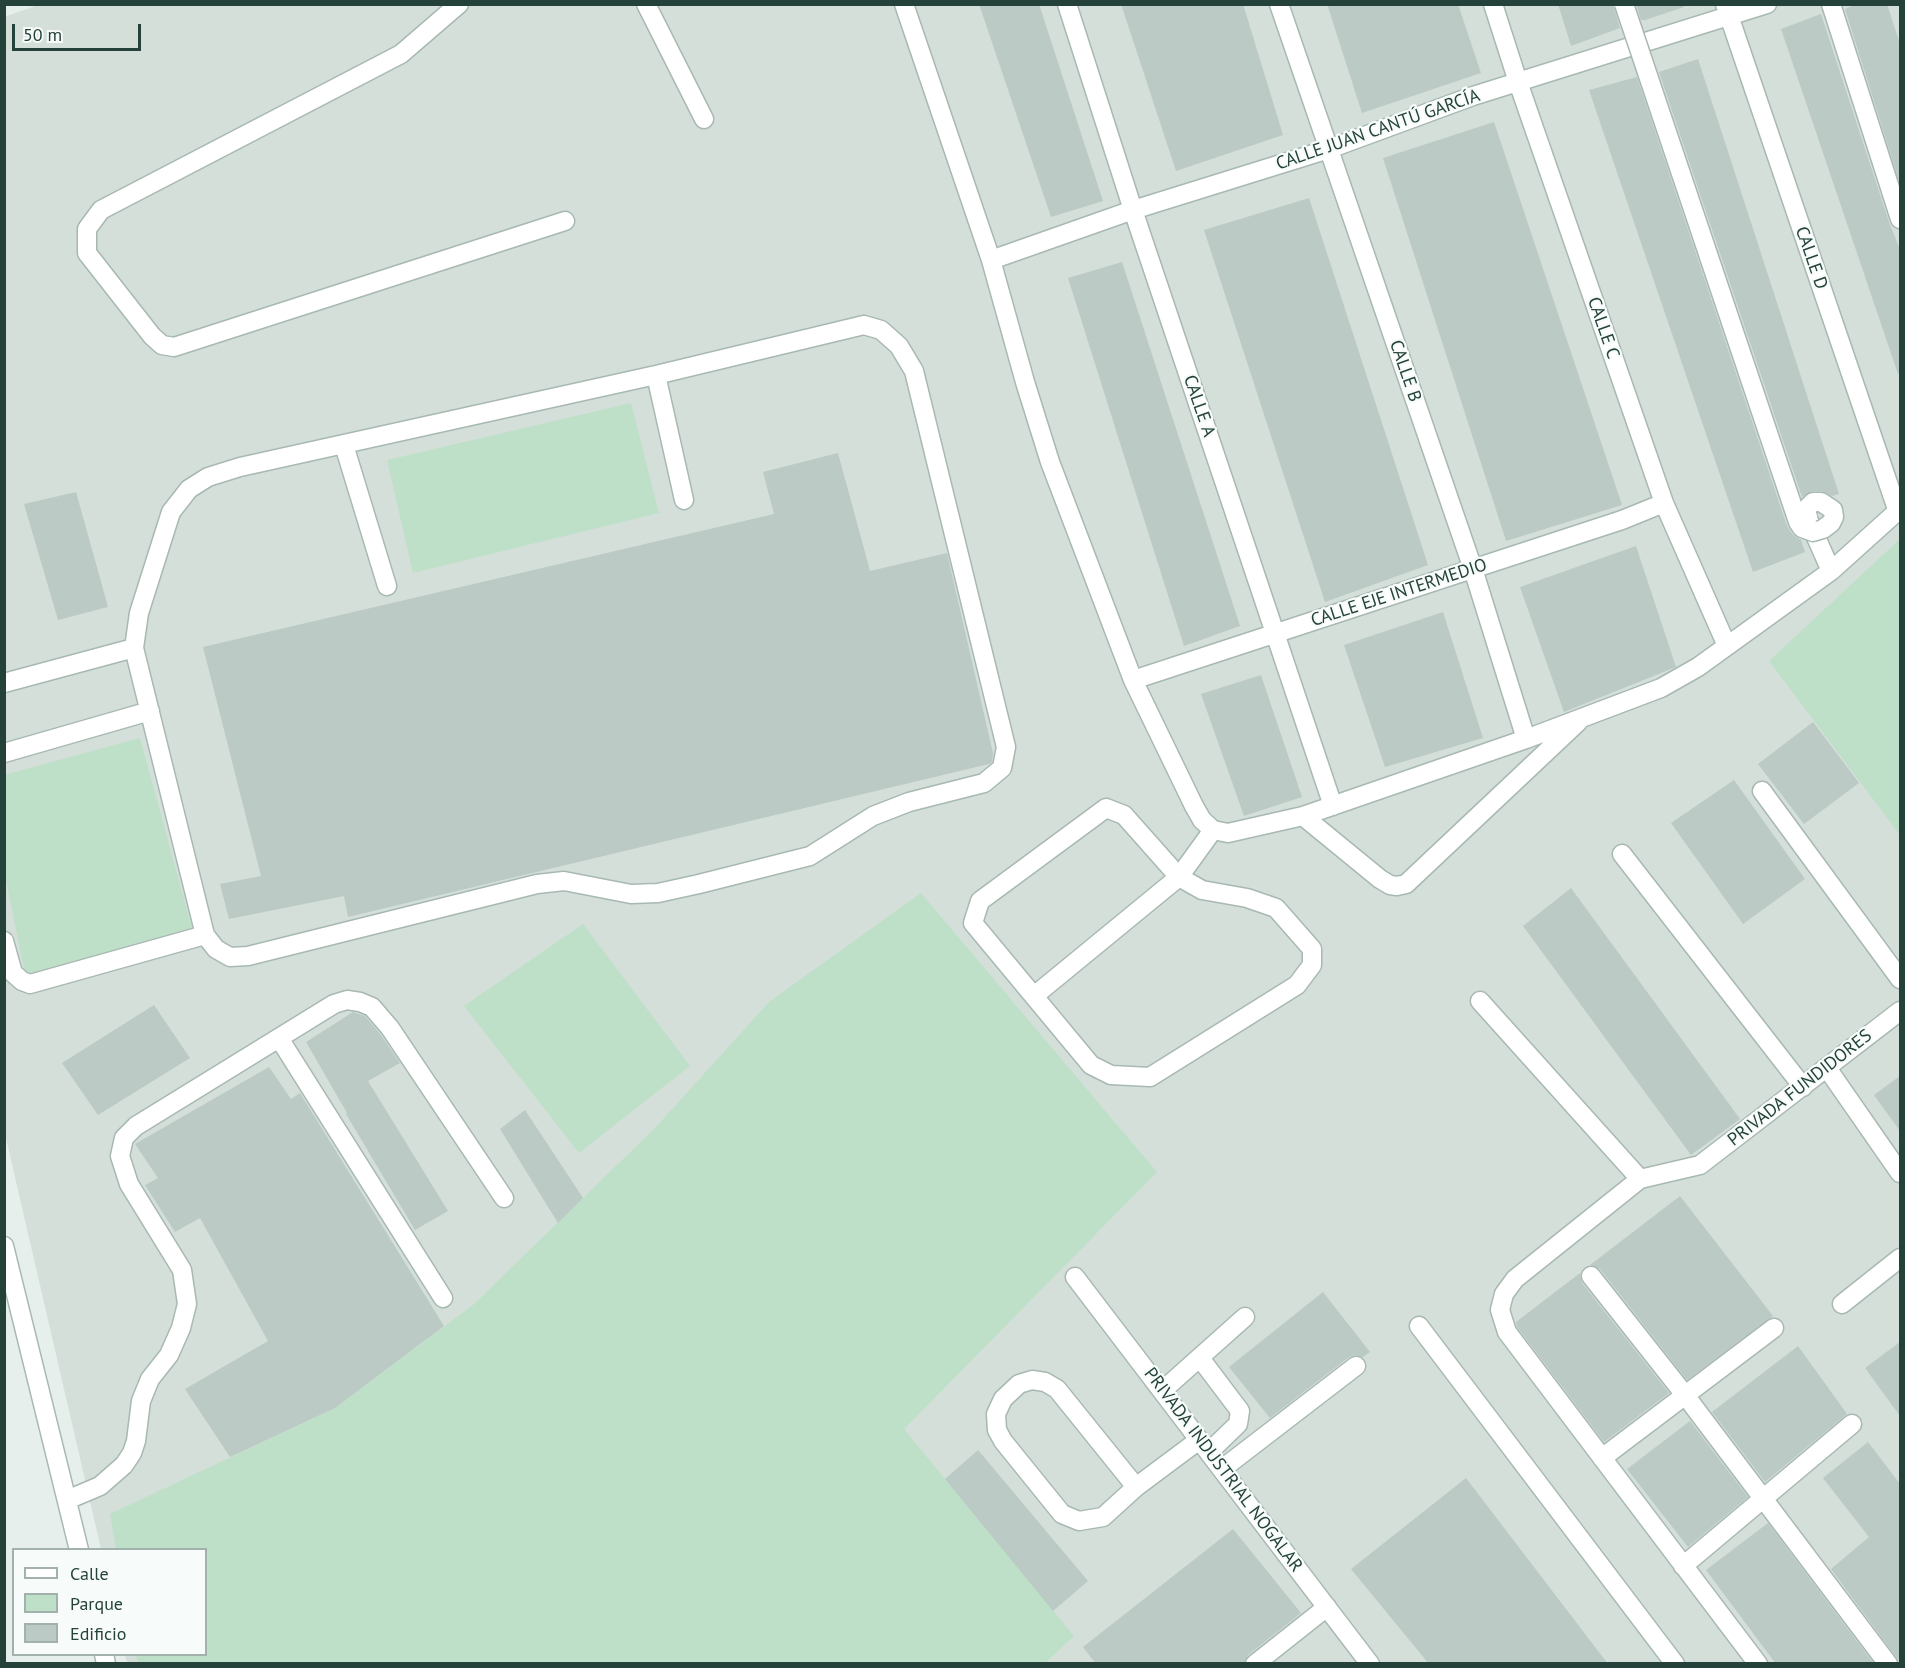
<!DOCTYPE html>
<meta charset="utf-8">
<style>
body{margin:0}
#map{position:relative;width:1905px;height:1668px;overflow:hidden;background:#e6efeb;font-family:"PT Sans",sans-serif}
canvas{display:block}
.frame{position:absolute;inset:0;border:6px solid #24423a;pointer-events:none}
.legend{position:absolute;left:12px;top:1548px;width:195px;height:108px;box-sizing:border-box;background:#f7fbf9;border:2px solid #a3b1ad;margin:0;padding:8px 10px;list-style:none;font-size:18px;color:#24423a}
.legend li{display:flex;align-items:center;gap:12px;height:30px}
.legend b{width:30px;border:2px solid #a3b1ad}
.scale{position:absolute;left:12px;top:24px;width:129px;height:27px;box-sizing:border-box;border:3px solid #24423a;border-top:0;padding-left:8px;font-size:18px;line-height:21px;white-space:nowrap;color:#24423a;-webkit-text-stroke:4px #f7fbf9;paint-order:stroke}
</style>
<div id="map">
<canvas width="1905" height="1668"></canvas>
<div class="frame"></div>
<ul class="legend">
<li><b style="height:8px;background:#fff"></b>Calle</li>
<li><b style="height:16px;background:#bfe0c8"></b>Parque</li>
<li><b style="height:16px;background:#bbcac4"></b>Edificio</li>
</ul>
<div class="scale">50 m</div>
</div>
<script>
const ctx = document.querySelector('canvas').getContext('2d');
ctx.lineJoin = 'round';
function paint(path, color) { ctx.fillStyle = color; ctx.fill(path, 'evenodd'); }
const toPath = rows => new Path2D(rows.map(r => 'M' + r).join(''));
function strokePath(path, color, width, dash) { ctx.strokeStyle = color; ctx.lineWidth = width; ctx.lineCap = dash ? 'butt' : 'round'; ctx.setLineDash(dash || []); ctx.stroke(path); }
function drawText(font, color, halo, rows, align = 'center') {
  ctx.font = font + ' "PT Sans",sans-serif'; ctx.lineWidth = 4.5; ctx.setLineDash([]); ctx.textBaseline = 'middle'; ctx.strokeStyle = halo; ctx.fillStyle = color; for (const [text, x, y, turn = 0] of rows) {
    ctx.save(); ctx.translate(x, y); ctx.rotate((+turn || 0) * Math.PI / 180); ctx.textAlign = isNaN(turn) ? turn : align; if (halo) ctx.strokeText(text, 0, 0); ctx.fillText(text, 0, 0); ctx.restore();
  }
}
const built = toPath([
 [41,4,1900,5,1900,1663,127,1663,125,1655,206,1654,206,1550,101,1549,5,1134,4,17]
]);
const green = toPath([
 [631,403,659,513,413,573,387,460],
 [1900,539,1900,835,1769,661],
 [140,738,193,932,26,979,5,876,4,775],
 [921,893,1157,1172,904,1429,1074,1636,1045,1663,138,1663,136,1655,206,1654,206,1550,116,1549,110,1514,335,1408,473,1305,655,1128,769,1002],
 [583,924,690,1066,579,1153,464,1006]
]);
const building = toPath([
 [979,4,1039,4,1103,201,1051,217],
 [1121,4,1243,4,1283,135,1176,171],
 [1327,4,1458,4,1481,73,1362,113],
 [1558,4,1613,4,1620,28,1571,46],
 [1636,4,1684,4,1684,7,1645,20,1641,20],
 [1857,4,1887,4,1900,44,1900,184,1845,9],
 [1821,14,1889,222,1900,250,1900,373,1898,374,1781,29],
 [1698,59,1839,494,1832,496,1822,491,1813,491,1802,497,1659,72],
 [1637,77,1787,526,1793,535,1801,540,1805,552,1753,572,1589,90],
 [1494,122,1622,505,1506,541,1383,158],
 [1309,198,1428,565,1325,602,1204,230],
 [1122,262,1240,626,1184,646,1068,278],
 [838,453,870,571,947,553,993,753,992,762,989,764,348,917,344,896,229,919,220,884,261,876,203,647,774,514,763,472],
 [76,492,108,607,58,620,24,504],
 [1636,546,1676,667,1564,712,1520,587],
 [1443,612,1483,738,1385,767,1344,645],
 [1261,675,1302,797,1244,816,1201,694],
 [1813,722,1859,783,1804,824,1758,764],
 [1734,780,1805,879,1743,924,1671,823],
 [1571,888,1740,1119,1691,1155,1523,926],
 [154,1005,190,1058,98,1115,62,1063],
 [353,1012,365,1016,381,1035,400,1063,368,1081,448,1211,415,1230,346,1114,347,1113,306,1042],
 [269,1067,291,1099,300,1093,444,1326,335,1408,230,1457,185,1389,268,1341,200,1218,175,1232,145,1185,158,1178,135,1144],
 [1900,1076,1900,1131,1874,1095],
 [525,1110,583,1198,558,1223,500,1129],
 [1680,1196,1773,1316,1687,1380,1600,1269,1590,1265],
 [1580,1273,1582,1283,1669,1393,1604,1442,1517,1327,1516,1322],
 [1323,1292,1370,1352,1363,1357,1355,1355,1349,1357,1270,1418,1229,1367],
 [1900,1342,1900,1416,1865,1368],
 [1798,1346,1847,1414,1765,1482,1712,1412],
 [1690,1421,1748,1497,1688,1547,1627,1469],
 [1868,1442,1900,1484,1900,1659,1899,1661,1831,1569,1869,1537,1823,1478],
 [978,1450,1088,1581,1053,1611,945,1479],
 [1466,1478,1608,1664,1429,1664,1351,1569],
 [1768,1523,1874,1664,1776,1664,1706,1570],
 [1233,1529,1301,1613,1248,1655,1244,1664,1096,1664,1083,1647]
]);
const minor = toPath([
 [459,4,401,54,101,210,87,229,87,253,152,336,162,345,174,347,565,221],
 [646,4,704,119],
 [904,4,991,260,1025,382,1050,462,1133,680,1194,806,1202,820,1213,830],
 [1067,4,1133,210,1333,806],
 [1279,4,1473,569,1526,739],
 [1493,4,1518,82,1664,503,1727,646],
 [1725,4,1898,512],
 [1831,4,1900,219],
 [991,260,1133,210,1329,149,1473,96,1767,4],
 [864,325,881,330,899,346,914,371,1006,747,1002,768,984,783,909,802,873,816,810,856,699,884,658,893,631,894,564,881,537,884,248,956,230,957,216,949,205,935,134,648,139,613,171,512,189,489,208,477,240,467,656,375,864,325],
 [656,375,684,500],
 [344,445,387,586],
 [1808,519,1831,571],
 [1133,680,1622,520,1664,503],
 [4,683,134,648],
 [4,753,150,711],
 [1762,791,1900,979],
 [1106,808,1124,815,1179,877,1202,890,1247,898,1276,908,1312,949,1312,965,1297,985,1150,1077,1111,1075,1091,1065,973,923,980,901,1106,808],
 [1303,816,1380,879,1390,885,1397,886,1406,884,1578,722],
 [1213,830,1228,833,1303,816,1526,739,1661,688,1698,667,1831,571,1900,509],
 [1622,854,1803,1087],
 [4,941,13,973,22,981,30,984,205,935],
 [1034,996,1179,877,1213,830],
 [1480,1001,1640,1179,1700,1165,1900,1011],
 [279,1038,443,1298],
 [1827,1068,1900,1173],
 [1640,1179,1515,1279,1504,1294,1500,1310,1507,1332,1758,1664],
 [4,1246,79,1550],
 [1591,1276,1685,1395,1888,1664],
 [1075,1277,1370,1664],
 [1842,1304,1900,1258],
 [1419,1326,1675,1664],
 [1200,1358,1240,1411,1238,1424,1209,1452],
 [1162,1391,1245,1317],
 [1602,1458,1774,1328],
 [1222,1469,1356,1366],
 [1136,1487,1057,1389,1045,1382,1032,1380,1019,1384,1003,1399,996,1414,997,1430,1003,1441,1062,1514,1079,1521,1103,1517,1136,1487,1199,1440],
 [67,1500,100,1486,124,1465,132,1453,136,1441,141,1401,150,1379,169,1355,181,1328,187,1304,182,1270,129,1184,120,1156,124,1138,136,1126,334,1004,347,1000,360,1002,372,1007,390,1028,504,1198],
 [1683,1566,1852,1424],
 [104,1654,106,1664],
 [1255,1664,1327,1607]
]);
const minorBridge = toPath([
 [1624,4,1798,522,1802,528,1813,532,1823,529,1831,523,1834,517,1833,510,1821,502,1813,502,1809,506,1806,510,1808,517]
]);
const streetNames = [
 ["CALLE JUAN CANTÚ GARCÍA",1378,130,-19],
 ["CALLE D",1811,258,71],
 ["CALLE C",1603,328,71],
 ["CALLE B",1405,371,71],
 ["CALLE A",1199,406,71],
 ["CALLE EJE INTERMEDIO",1399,593,-18],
 ["PRIVADA FUNDIDORES",1800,1088,-38],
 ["PRIVADA INDUSTRIAL NOGALAR",1223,1470,53]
];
paint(built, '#d4dfda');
paint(green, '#bfe0c8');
paint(building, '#bbcac4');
strokePath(minor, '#a8b8b2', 21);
strokePath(minor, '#fff', 18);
strokePath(minorBridge, '#a8b8b2', 21, []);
strokePath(minorBridge, '#fff', 18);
drawText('18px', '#24423a', '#f7fbf9', streetNames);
</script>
